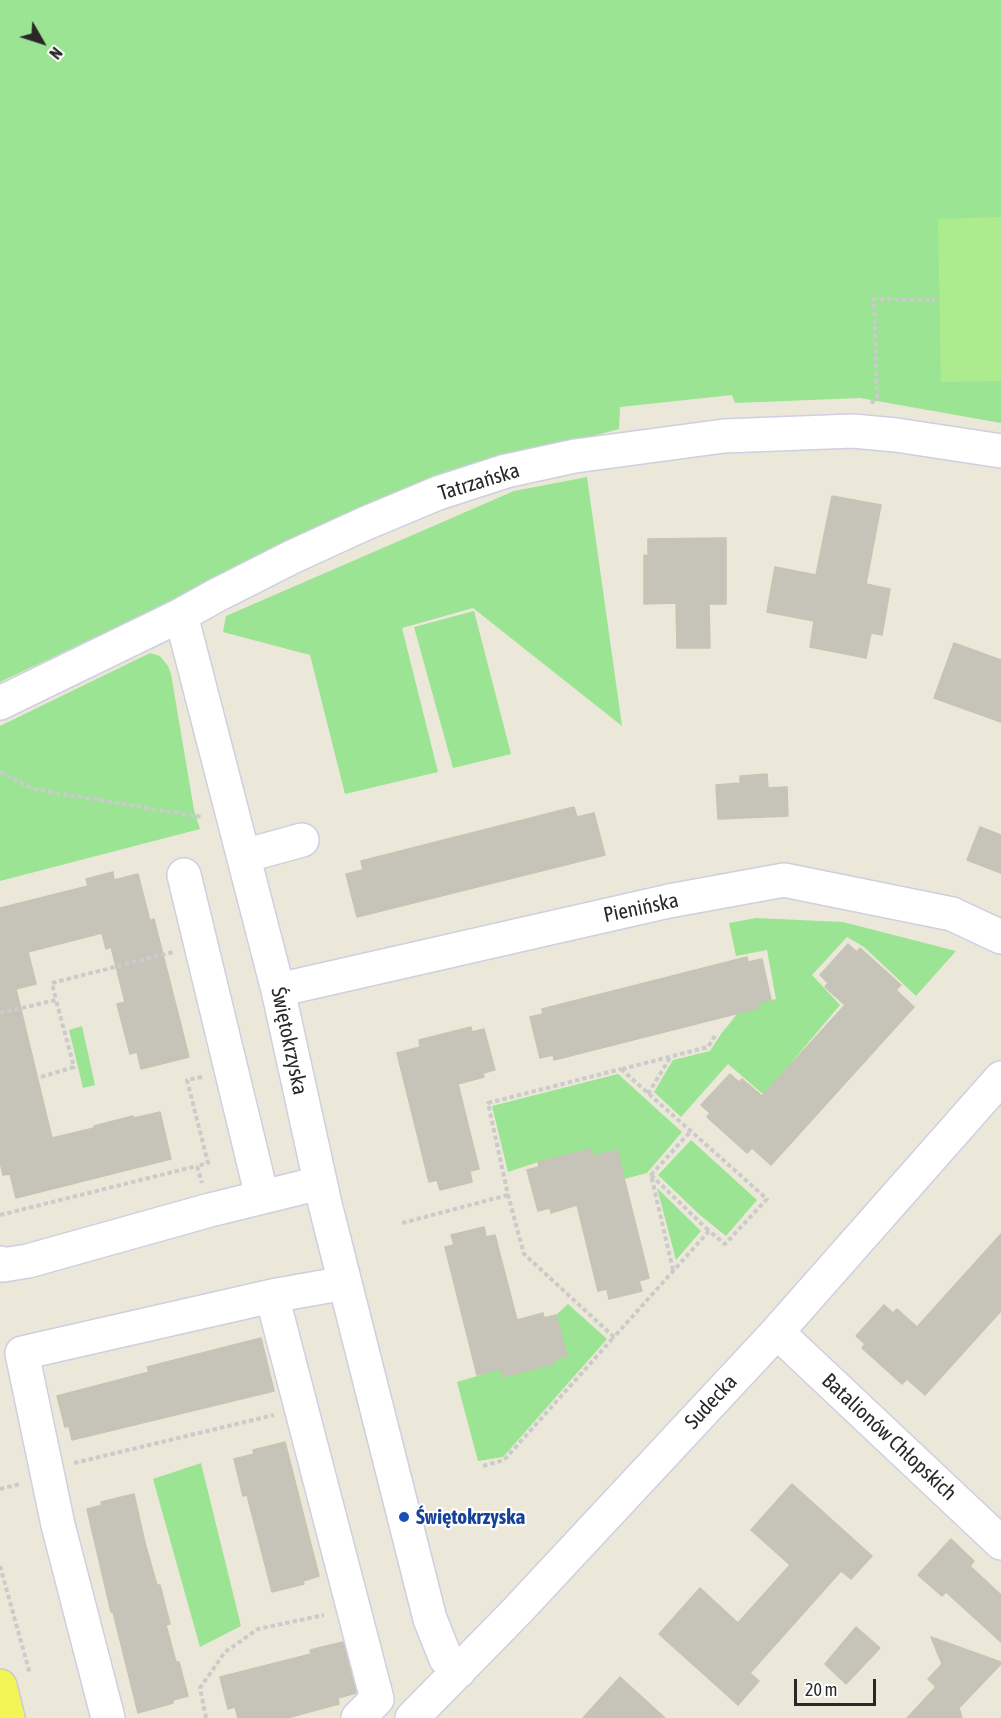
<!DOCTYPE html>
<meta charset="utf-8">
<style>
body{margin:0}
#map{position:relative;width:1001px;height:1718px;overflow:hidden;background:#ebe8d9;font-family:"Asap Condensed",sans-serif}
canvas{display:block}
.north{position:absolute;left:12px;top:12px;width:60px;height:60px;-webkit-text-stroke:4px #fff;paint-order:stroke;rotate:129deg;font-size:16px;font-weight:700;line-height:24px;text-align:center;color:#282828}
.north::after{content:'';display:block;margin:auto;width:21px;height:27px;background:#282828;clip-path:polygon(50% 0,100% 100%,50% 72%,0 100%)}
.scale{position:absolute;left:794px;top:1679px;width:82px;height:27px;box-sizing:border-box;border:3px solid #282828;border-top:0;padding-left:8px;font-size:18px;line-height:21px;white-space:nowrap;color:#282828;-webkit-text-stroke:4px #fff;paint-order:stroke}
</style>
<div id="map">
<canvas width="1001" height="1718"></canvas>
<div class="north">N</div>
<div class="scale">20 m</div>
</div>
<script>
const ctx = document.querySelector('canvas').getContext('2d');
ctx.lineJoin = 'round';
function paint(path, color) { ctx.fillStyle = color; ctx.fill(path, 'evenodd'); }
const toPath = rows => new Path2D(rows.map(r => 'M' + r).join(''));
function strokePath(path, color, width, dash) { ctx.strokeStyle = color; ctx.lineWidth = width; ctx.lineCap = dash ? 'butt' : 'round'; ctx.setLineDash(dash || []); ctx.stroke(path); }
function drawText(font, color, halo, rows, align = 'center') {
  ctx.font = font + ' "Asap Condensed",sans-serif'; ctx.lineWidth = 4.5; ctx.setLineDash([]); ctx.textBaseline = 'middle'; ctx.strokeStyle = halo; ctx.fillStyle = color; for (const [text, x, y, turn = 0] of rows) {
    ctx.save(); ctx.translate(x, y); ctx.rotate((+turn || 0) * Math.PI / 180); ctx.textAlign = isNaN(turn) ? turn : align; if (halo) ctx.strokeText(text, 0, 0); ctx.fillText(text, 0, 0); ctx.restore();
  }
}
const green = toPath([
 [0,0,1001,0,1001,423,860,398,735,403,732,395,620,407,619,429,526,454,263,558,0,682],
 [587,477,622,726,473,608,402,628,438,772,345,794,310,655,223,632,226,616,514,491],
 [474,611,511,754,453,768,414,627],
 [150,653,160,656,168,666,171,674,194,810,200,829,0,881,0,726],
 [756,918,843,922,956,951,916,996,864,947,847,937,812,975,840,1005,764,1095,728,1064,681,1117,654,1092,673,1060,710,1051,721,1034,738,1013,759,1008,758,1003,776,999,767,950,736,956,729,923],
 [82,1026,95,1085,83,1088,69,1030],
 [618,1074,682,1132,647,1173,624,1179,616,1150,593,1156,590,1149,538,1162,508,1172,492,1106],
 [691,1140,757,1200,726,1236,700,1215,658,1175],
 [657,1188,701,1231,676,1260],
 [568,1304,607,1339,503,1457,478,1461,457,1382,501,1369,504,1376,555,1363,555,1359,567,1355,556,1315],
 [201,1463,241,1626,200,1647,153,1479]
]);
const pitch = toPath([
 [1001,217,1001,381,941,382,938,219]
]);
const building = toPath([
 [832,496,881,505,866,584,890,589,882,635,871,633,866,658,810,647,814,621,767,612,775,567,816,575,832,496],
 [726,538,726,604,709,604,710,648,677,648,676,603,644,604,644,555,648,556,648,539,726,538],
 [954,643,1001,660,1001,722,934,698,954,643],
 [767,774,768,788,787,787,788,816,718,819,716,785,740,783,740,776,767,774],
 [574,807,577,817,594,813,605,855,357,917,346,874,363,870,361,861,574,807],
 [980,827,1001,835,1001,873,967,860,980,827],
 [113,872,114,880,138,874,150,921,154,919,189,1057,141,1069,137,1052,130,1054,117,1004,125,1002,111,947,106,949,102,933,28,952,36,984,16,989,52,1138,94,1128,94,1126,133,1116,134,1118,160,1112,171,1159,16,1198,10,1174,3,1175,0,1162,0,908,88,886,86,879,113,872],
 [848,944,857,952,860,948,901,985,896,990,914,1007,771,1165,752,1148,747,1153,707,1117,710,1113,701,1105,730,1074,739,1082,742,1079,762,1096,845,1005,825,987,828,983,820,975,848,944],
 [747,957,748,962,762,959,771,1000,758,1003,759,1008,554,1060,553,1055,540,1058,530,1017,543,1014,542,1009,747,957],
 [471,1027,472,1032,484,1029,495,1070,483,1073,484,1077,458,1084,479,1169,470,1171,472,1182,440,1190,437,1180,429,1182,397,1053,420,1047,419,1040,471,1027],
 [591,1149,593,1156,617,1150,649,1278,639,1281,642,1291,609,1299,607,1289,598,1291,577,1205,551,1213,550,1208,538,1211,527,1170,539,1167,538,1162,591,1149],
 [484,1227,486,1237,495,1235,517,1320,543,1313,544,1318,556,1315,567,1356,555,1359,556,1363,503,1377,501,1369,477,1375,445,1247,454,1245,451,1235,484,1227],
 [1001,1234,1001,1311,925,1395,907,1379,902,1384,862,1348,865,1344,856,1336,884,1305,893,1313,897,1309,917,1327,1001,1234],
 [261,1338,274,1391,72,1440,69,1426,65,1427,57,1396,149,1372,147,1367,261,1338],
 [285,1442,319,1576,303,1581,304,1584,272,1592,247,1495,243,1496,234,1459,254,1454,253,1450,285,1442],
 [792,1484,872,1556,851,1579,841,1571,750,1673,759,1681,738,1705,659,1634,700,1588,738,1623,790,1565,751,1530,792,1484],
 [134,1494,145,1543,157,1585,160,1585,170,1624,166,1625,176,1662,179,1662,188,1696,173,1700,173,1703,138,1713,113,1612,111,1612,87,1509,102,1505,101,1502,134,1494],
 [951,1539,974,1561,970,1566,1001,1595,1001,1642,946,1592,942,1596,918,1575,951,1539],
 [856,1627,880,1648,846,1684,825,1664,856,1627],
 [931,1637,1001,1662,1001,1664,959,1708,962,1718,907,1718,936,1687,928,1679,942,1664,931,1637],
 [343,1642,356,1693,338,1698,339,1704,287,1718,238,1718,235,1707,228,1709,220,1677,311,1654,310,1650,343,1642],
 [620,1677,665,1718,583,1718,620,1677]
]);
const path = toPath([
 [871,403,877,398,874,299,935,300],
 [0,772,33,789,202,817],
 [0,1013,56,1000,52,983,173,952],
 [621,1069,767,1199,725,1244,709,1231,614,1337,524,1254,508,1195,488,1103,621,1069],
 [622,1069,708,1047,716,1034],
 [41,1077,74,1067,56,1000],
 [202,1077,187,1080,208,1163,197,1166,202,1183],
 [648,1094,671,1056],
 [651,1175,709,1231],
 [0,1215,197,1166],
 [402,1223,508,1195],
 [673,1270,651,1175,690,1132],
 [74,1463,274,1415],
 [483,1466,504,1460,614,1337],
 [0,1489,20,1484],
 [0,1566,30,1674],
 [206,1718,200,1688,225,1652,258,1629,324,1615]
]);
const minor = toPath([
 [181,615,278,990,325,1204,430,1619,446,1659,459,1671],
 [0,703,181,615,217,595,292,557,364,524,438,493,506,471,575,456,724,436,853,431,896,435,1001,451],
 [244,856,302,840],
 [184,875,262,1197],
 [278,990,669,901,784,880,952,914,1001,937],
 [0,1263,3,1265,28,1261,210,1210,320,1183],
 [272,1296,377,1699,358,1718],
 [777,1332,1001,1543],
 [108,1718,58,1525,22,1353,272,1296,345,1283],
 [412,1718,516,1612,777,1332,1001,1078]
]);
const major = toPath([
 [0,1686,8,1718]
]);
const markers = [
 [404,1517,6,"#1a4fb4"]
];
const streetNames = [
 ["Tatrzańska",479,482,-17],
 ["Pienińska",641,908,-12],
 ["Świętokrzyska",289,1041,78],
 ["Sudecka",711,1402,-47],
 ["Batalionów Chłopskich",889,1437,43]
];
const transitNames = [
 ["Świętokrzyska",416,1517]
];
paint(green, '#9ae493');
paint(pitch, '#adec8e');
paint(building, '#c6c4b9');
strokePath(building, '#c6c4b3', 1.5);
strokePath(minor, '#cfcee2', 36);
strokePath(major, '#cbcbcb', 36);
strokePath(path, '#cbcbcb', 4, [4.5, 3]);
strokePath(minor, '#fff', 33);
strokePath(major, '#f3f554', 33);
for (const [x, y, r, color] of markers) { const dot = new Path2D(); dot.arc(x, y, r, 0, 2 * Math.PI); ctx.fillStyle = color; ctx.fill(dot); strokePath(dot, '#fff', 2); }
drawText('21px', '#282828', '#fff', streetNames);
drawText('bold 21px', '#164399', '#fff', transitNames, 'left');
</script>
